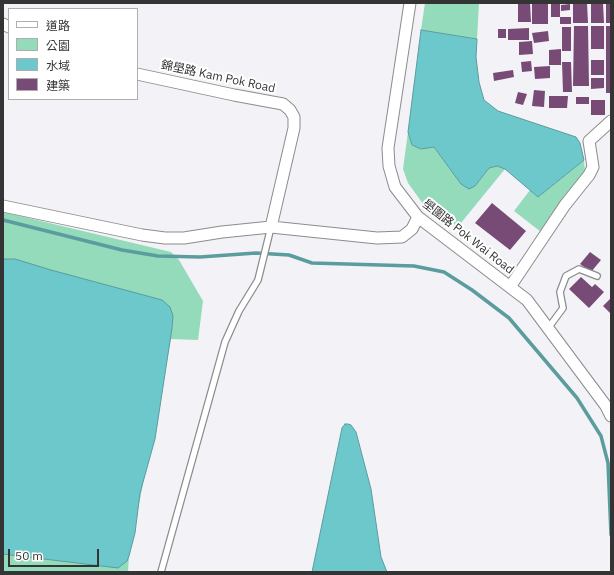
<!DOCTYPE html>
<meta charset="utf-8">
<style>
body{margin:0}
#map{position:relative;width:614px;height:575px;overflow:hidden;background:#f3f2f6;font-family:"IBM Plex Sans","Noto Sans TC",sans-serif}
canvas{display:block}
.frame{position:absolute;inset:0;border:4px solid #343435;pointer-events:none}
.legend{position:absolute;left:8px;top:8px;width:130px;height:92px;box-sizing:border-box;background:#fff;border:1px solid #aeaeae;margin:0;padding:5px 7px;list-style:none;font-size:12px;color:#343435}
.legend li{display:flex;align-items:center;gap:8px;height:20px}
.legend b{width:20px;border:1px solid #aeaeae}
.scale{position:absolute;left:8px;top:549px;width:91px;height:18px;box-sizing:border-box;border:2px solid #343435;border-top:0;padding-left:5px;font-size:12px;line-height:14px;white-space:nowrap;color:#343435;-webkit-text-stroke:3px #fff;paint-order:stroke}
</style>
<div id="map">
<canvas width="614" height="575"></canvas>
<div class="frame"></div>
<ul class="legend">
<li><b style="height:5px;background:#fff"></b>道路</li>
<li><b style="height:11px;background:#94dbbb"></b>公園</li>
<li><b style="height:11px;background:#6cc8cb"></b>水域</li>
<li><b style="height:11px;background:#784b76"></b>建築</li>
</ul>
<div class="scale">50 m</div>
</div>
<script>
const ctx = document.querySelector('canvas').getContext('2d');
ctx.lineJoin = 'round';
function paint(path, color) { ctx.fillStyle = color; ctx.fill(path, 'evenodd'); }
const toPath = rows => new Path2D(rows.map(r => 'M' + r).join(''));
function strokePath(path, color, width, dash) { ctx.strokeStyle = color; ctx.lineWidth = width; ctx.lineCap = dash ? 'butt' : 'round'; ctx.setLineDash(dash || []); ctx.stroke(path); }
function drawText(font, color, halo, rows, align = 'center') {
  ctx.font = font + ' "IBM Plex Sans","Noto Sans TC",sans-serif'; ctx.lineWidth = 4; ctx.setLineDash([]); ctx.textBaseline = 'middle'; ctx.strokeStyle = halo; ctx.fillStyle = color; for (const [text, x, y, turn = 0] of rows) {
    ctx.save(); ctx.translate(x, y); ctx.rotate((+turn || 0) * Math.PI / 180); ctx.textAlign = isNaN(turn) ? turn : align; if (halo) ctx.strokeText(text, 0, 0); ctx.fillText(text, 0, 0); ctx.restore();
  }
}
const green = toPath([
 [425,3,479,3,477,39,421,30],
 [408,132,412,145,421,149,434,147,461,184,475,186,489,168,497,166,505,169,456,229,426,208,408,183,403,169],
 [584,160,585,172,541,232,514,211,530,190,538,197],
 [3,212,171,252,179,260,203,301,198,340,171,339,129,556,128,572,3,572]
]);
const water = toPath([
 [421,30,477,39,476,57,479,82,484,100,498,111,576,137,580,143,584,160,538,197,505,169,497,166,489,168,475,186,469,189,461,184,434,147,421,149,412,145,408,132,421,30],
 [3,259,15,259,51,270,162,300,170,307,173,316,172,328,155,439,140,493,135,533,129,556,127,561,118,568,3,554,3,259],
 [345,424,348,424,351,425,356,432,371,489,381,557,387,572,312,572,342,428,345,424]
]);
const stream = toPath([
 [3,220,122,250,158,256,200,257,256,253,289,255,312,263,414,266,444,272,472,290,509,318,577,398,601,436,608,463,611,535]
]);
const building = toPath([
 [518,3,530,3,531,22,518,22],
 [532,3,548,3,548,24,532,24],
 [551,3,560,3,560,17,551,17],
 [573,3,587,3,588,23,573,23],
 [591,3,603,3,604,23,591,23],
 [606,3,611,3,611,23,606,23],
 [570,4,570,10,561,11,561,5],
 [560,17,571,17,571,24,560,24],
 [574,26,588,26,589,86,573,86],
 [591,26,604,26,604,49,591,49],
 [606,26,611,26,611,93,606,93],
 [562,27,571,27,571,51,562,51],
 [529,28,529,40,508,40,508,29],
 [498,29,506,29,506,38,498,38],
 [548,31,549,41,534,43,532,33],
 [532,41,533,54,519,55,519,42],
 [561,49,561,65,549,65,549,50],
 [591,60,604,60,604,75,591,75],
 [531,61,532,71,522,72,521,62],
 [562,62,571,62,572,92,563,92],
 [550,66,550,78,535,79,534,67],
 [513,70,514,77,494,81,493,73],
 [591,78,604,78,604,88,591,89],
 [534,90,545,91,544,107,532,106],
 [518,92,527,94,523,105,515,103],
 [549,96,568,96,567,108,549,108],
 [576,97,589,97,589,104,576,104],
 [591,100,605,100,605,115,591,115],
 [492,203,526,231,510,250,475,223],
 [590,252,601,260,591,272,580,264],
 [581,277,592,287,595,284,604,292,589,308,569,289],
 [611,298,611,314,603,306]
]);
const service = toPath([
 [549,327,563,308,560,292,566,276,579,269,597,276],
 [161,572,225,342,239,311,258,280,271,227]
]);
const minor = toPath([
 [410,3,388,148,389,166,395,187,418,217,527,300,606,406,611,416],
 [3,24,9,27],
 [137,74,234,95,283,104,290,110,294,117,294,128,271,227],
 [3,206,142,235,165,238,184,238,222,232,271,227,377,238,402,237,412,229,418,217],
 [510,287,565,205,589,175,593,167,589,141,611,121]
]);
const streetNames = [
 ["錦壆路 Kam Pok Road",218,77,12],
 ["壆圍路 Pok Wai Road",468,237,38]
];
paint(green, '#94dbbb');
paint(water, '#6cc8cb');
strokePath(water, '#5b9c9e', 1);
strokePath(stream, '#5b9c9e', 3.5);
paint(building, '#784b76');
strokePath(service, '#8c8c8f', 8);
strokePath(minor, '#8c8c8f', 13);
strokePath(service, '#fff', 5.5);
strokePath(minor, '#fff', 11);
drawText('12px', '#343435', '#fff', streetNames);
</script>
